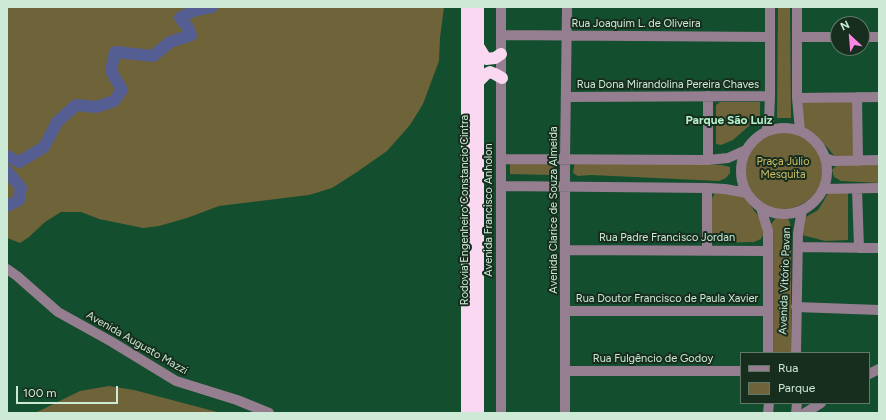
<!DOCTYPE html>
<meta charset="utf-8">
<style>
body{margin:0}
#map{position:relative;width:886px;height:420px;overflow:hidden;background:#134e2e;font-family:Figtree,sans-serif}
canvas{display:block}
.frame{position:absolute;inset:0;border:8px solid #cdead6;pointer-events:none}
.legend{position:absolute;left:740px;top:352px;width:130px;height:52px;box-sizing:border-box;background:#172e1f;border:1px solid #607968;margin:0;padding:5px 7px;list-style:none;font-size:12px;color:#cdead6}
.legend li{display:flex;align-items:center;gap:8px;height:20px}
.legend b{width:20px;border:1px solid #607968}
.north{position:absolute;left:830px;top:16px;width:40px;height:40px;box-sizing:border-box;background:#172e1f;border:1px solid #607968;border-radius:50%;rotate:334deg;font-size:11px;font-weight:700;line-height:16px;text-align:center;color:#cdead6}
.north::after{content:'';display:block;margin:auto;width:14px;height:18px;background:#fc86e4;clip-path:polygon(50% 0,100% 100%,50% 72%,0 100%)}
.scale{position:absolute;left:16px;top:386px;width:102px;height:18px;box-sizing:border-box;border:2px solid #cdead6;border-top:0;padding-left:5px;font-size:12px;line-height:14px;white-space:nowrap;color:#cdead6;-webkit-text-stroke:3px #172e1f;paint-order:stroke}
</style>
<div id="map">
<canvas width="886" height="420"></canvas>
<div class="frame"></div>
<ul class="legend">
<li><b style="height:5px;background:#957e8f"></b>Rua</li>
<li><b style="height:11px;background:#6e6339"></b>Parque</li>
</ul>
<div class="north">N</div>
<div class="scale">100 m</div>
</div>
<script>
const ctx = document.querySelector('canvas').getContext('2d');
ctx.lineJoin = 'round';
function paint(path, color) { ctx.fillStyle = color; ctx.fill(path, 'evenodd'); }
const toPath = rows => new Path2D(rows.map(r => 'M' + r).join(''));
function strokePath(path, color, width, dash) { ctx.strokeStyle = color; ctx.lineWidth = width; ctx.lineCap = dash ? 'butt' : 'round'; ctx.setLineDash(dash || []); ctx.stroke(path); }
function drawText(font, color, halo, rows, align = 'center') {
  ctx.font = font + ' Figtree,sans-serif'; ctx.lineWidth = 4; ctx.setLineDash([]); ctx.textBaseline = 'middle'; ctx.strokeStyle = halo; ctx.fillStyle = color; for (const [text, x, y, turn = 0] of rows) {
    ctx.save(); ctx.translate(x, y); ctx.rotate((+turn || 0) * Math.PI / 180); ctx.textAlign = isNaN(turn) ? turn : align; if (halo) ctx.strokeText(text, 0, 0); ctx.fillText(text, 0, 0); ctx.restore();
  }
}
const green = toPath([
 [7,7,444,7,440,38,439,61,423,104,410,125,387,151,357,172,332,188,309,195,219,206,187,218,159,226,143,228,99,219,81,212,61,212,45,222,29,237,20,243,7,238],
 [778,7,790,7,791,118,777,118],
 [855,100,855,158,836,158,827,147,814,136,804,130,802,102],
 [720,102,760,102,760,116,733,140,721,145,716,144,716,105],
 '743 169a40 40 0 1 1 80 0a40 40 0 1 1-80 0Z',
 [575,160,722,165,730,167,730,173,726,178,719,181,591,175,578,176,573,173],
 [510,161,553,161,554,169,550,175,510,174],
 [839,163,879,163,879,183,841,181,834,177,832,170],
 [829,192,848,192,848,240,825,241,802,235,804,218,818,210],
 [715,193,741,193,759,217,763,224,763,235,761,239,754,242,719,243,714,241,711,237,712,198],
 [782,216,789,220,791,227,791,353,772,353,771,224,775,219],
 [109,386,134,390,221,413,35,413,80,391]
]);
const river = toPath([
 [7,156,19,162,44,147,57,122,76,105,96,107,114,101,122,90,111,71,115,52,153,56,170,42,191,35,188,28,180,18,193,11,212,7],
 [7,171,21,188,19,200,7,206]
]);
const minor = toPath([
 [797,7,797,98,800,131],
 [501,35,770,37],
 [798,37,838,37],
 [862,37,879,37],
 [708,96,708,160],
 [566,97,770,96],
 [857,97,858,161],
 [797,98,879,97],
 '741 171a43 43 0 1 1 86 0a43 43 0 1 1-86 0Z',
 [766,131,769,122,770,96,770,7],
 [825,158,834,161,879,160],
 [501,159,708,160,728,158,746,150],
 [501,186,707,188,725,189,747,193],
 [823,189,879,188],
 [857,189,859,248],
 [761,208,768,231,768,353],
 [798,247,879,248],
 [565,250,768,251],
 [707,250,707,188],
 [7,269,17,276,58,312,112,342,176,381,237,400,269,413],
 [796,307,879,310],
 [566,311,768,311],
 [796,353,798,233,802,210],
 [566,371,741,371],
 [869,374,879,369],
 [501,413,501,7],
 [565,413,565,159,567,7],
 [768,413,769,403],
 [796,413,797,403],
 [805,413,821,403]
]);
const highway = toPath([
 [467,7,467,413],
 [478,7,478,413],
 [478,46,486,59,495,58,501,54],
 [478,82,486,74,490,72,495,74,502,78]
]);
const streetNames = [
 ["Rua Joaquim L. de Oliveira",636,24],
 ["Rua Dona Mirandolina Pereira Chaves",668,85],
 ["Rodovia Engenheiro Constancio Cintra",465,210,-90],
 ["Avenida Francisco Anholon",489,210,-90],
 ["Avenida Clarice de Souza Almeida",554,210,-90],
 ["Rua Padre Francisco Jordan",667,238],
 ["Avenida Vitório Pavan",785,281,-88],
 ["Rua Doutor Francisco de Paula Xavier",667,299],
 ["Avenida Augusto Mazzi",137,343,30],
 ["Rua Fulgêncio de Godoy",653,359]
];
const parkNames = [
 ["Praça Júlio",783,162],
 ["Mesquita",783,175]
];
const neighbourhoodNames = [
 ["Parque São Luiz",729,120]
];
paint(green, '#6e6339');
strokePath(river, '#555e92', 12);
strokePath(minor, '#957e8f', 10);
strokePath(highway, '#fad8f1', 12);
drawText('11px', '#cdead6', '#172e1f', streetNames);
drawText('11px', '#d5be64', '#172e1f', parkNames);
drawText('bold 12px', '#b6f1ca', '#172e1f', neighbourhoodNames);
</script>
